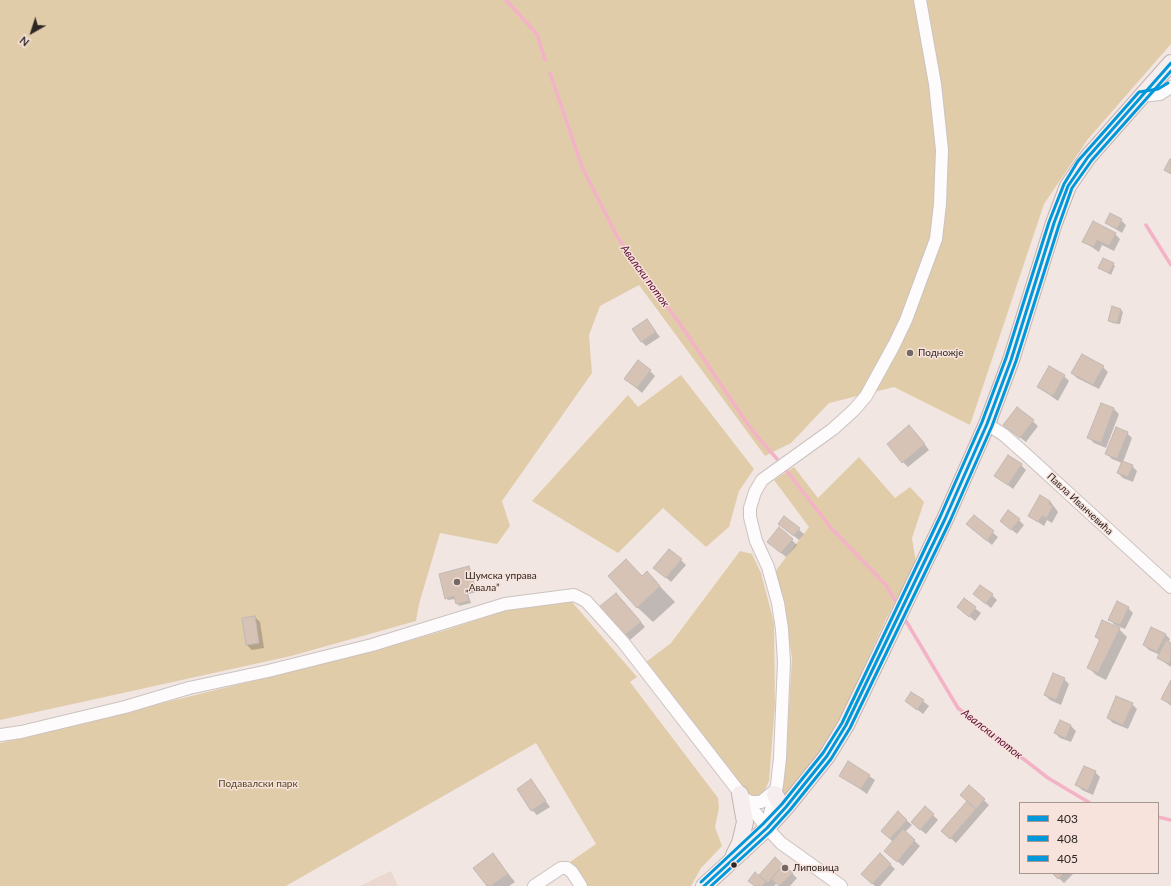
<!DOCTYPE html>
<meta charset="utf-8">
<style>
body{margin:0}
#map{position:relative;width:1171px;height:886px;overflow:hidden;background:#f1e6e2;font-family:Lato,sans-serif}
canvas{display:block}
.legend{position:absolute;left:1019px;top:802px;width:140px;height:72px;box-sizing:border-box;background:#f7e3dc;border:1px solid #a69792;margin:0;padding:5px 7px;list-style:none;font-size:12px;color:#2d2624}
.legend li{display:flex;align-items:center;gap:8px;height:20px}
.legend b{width:20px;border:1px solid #a69792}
.north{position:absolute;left:12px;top:12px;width:40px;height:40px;-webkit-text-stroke:3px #f7e3dc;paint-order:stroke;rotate:219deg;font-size:11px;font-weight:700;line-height:16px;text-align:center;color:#2d2624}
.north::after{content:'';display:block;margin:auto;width:14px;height:18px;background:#2d2624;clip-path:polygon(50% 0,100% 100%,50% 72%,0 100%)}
</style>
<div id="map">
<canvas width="1171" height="886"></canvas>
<ul class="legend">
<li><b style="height:5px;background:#0098da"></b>403</li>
<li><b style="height:5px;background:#0098da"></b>408</li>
<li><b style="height:5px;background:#0098da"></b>405</li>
</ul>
<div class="north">N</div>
</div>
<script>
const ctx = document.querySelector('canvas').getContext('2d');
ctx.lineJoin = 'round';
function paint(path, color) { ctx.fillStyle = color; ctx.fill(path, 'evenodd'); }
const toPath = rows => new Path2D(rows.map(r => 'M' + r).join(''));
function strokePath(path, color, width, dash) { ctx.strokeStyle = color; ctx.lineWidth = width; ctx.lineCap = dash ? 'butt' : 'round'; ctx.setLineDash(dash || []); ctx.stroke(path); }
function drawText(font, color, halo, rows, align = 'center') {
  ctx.font = font + ' Lato,sans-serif'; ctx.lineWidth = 3; ctx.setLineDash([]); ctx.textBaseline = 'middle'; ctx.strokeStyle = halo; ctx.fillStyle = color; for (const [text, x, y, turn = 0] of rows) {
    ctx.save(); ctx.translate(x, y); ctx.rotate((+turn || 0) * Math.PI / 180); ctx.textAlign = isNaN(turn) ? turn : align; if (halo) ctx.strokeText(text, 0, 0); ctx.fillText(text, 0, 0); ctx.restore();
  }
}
const built = toPath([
 [391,871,398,886,360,886]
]);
const green = toPath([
 [0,0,1171,0,1171,44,1088,139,1044,204,970,425,894,387,829,403,791,443,765,456,639,285,600,306,589,335,592,373,502,501,510,526,497,544,440,533,419,604,416,621,291,656,0,720],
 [681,375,754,469,739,491,729,527,706,547,663,508,618,553,532,501,628,395,638,407],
 [859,457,895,498,910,487,924,502,912,538,916,563,886,619,830,741,789,801,781,799,786,757,792,658,784,605,774,573,809,527,774,480,794,467,818,498],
 [740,551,752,554,761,573,774,623,775,704,769,781,763,795,756,797,744,794,646,662,671,643],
 [563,601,572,602,637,677,630,682,718,798,719,808,715,827,722,846,701,868,691,886,581,886,567,864,596,844,536,743,286,886,0,886,0,743,366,653,443,631,507,610]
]);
const shadow = toPath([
 [1121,220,1126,225,1122,233,1106,223],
 [1115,234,1120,239,1114,251,1102,245,1099,252,1084,242],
 [1113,264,1115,266,1111,275,1099,268],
 [1121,310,1123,312,1120,324,1112,323,1110,320],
 [647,320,660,337,646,346,641,341],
 [1103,367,1108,372,1099,389,1077,378,1072,373],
 [650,371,655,376,642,393,626,379],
 [1064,376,1069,381,1058,401,1038,387],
 [1017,408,1038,426,1026,442,1004,425],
 [1114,409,1119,414,1106,448,1094,443,1089,438],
 [914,431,929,450,908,467,903,462],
 [1127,433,1132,438,1123,462,1132,466,1137,471,1133,482,1123,478,1118,473,1122,463,1112,459,1107,454],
 [1021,465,1026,470,1013,489,996,476],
 [1050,501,1058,512,1052,523,1047,520,1044,526,1029,516],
 [784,517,804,534,799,540,779,524],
 [974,517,998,537,992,545,973,529],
 [1019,520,1024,525,1017,534,1001,521],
 [792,540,797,545,786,557,773,546],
 [681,560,686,565,671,582,660,572],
 [469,567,477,592,468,594,471,603,459,606,455,599,448,600,446,598],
 [647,573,675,602,653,622,637,607,642,577],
 [974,594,992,595,997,600,991,608],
 [621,599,645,627,630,640,601,607],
 [964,600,981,613,975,621,958,607],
 [1128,608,1133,613,1125,629,1115,625,1110,620],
 [255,617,260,622,264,648,252,650,247,645,243,619],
 [1119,629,1127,637,1106,680,1096,675,1088,667,1100,641,1096,637],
 [1165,634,1170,639,1168,643,1171,644,1171,667,1158,658,1160,655,1149,650,1144,645],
 [1064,679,1069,684,1061,705,1050,700,1045,695],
 [1171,682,1171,706,1163,699],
 [912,693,929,706,923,714,906,701],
 [1132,704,1137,709,1128,729,1113,723,1108,718],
 [1060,722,1071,726,1076,731,1071,742,1060,738,1055,733],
 [848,762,875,780,867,794,840,775],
 [1095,772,1100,777,1093,795,1082,790,1077,785],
 [531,781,550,807,537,815,532,810],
 [969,786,989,805,956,843,947,835,968,801],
 [898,813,912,825,905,832,920,846,903,866,891,856,893,842,887,836],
 [933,815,938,820,926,834,917,827],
 [493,855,515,882,509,886,488,886],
 [880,855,895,869,880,886,875,886,862,874],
 [775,858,797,878,790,886,780,886,777,883,774,886,755,886,759,877],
 [1053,873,1074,873,1064,883]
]);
const stream = toPath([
 [506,0,537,34,545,60],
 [550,73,582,167,618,238,680,324,751,429,777,459],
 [1146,225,1171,265],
 [786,470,832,529,886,585,895,600],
 [906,621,958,708,1048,778,1090,803],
 [1158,817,1171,820]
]);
const building = toPath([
 [1170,159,1171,160,1171,174,1164,170,1170,159],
 [1110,213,1122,219,1117,229,1105,223,1110,213],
 [1093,221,1116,233,1109,246,1097,240,1094,247,1082,242,1093,221],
 [1103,258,1114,263,1109,273,1098,268,1103,258],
 [1112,306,1121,309,1117,323,1108,321,1112,306],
 [647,319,656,332,641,342,632,329,647,319],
 [1082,354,1104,366,1093,385,1071,373,1082,354],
 [638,360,651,370,637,388,624,379,638,360],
 [1049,366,1065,375,1053,396,1037,387,1049,366],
 [1101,403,1114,408,1101,443,1087,438,1101,403],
 [1017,407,1034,420,1020,438,1003,425,1017,407],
 [909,425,925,444,902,463,887,444,909,425],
 [1116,427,1128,432,1117,459,1105,454,1116,427],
 [1008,455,1022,464,1008,485,994,476,1008,455],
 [1122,461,1133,465,1128,477,1117,473,1122,461],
 [1040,495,1050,501,1049,504,1053,506,1047,518,1042,516,1038,522,1028,516,1040,495],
 [1008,510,1020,519,1011,530,1000,521,1008,510],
 [974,515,994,531,987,541,966,524,974,515],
 [784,516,800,528,794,536,778,524,784,516],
 [779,527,793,539,781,553,767,542,779,527],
 [669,549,682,559,666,578,653,568,669,549],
 [626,559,642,576,647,571,660,586,637,608,608,576,626,559],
 [469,566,476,590,467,592,469,601,456,604,454,596,445,599,439,574,469,566],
 [980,585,993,594,986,604,973,594,980,585],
 [616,593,641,622,624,636,599,607,616,593],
 [964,598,976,607,969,617,957,607,964,598],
 [1117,601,1129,607,1120,625,1108,620,1117,601],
 [255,616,259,643,246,645,242,618,255,616],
 [1102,620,1120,628,1098,673,1087,668,1100,639,1095,637,1102,620],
 [1151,627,1166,634,1157,652,1143,645,1151,627],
 [1166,640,1171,643,1171,659,1169,664,1157,658,1166,640],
 [1053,673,1065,678,1056,700,1044,695,1053,673],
 [1171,680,1171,704,1161,699,1171,680],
 [911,692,924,700,917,710,905,701,911,692],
 [1116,696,1133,703,1123,725,1107,718,1116,696],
 [1060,720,1071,725,1066,738,1054,733,1060,720],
 [848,761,870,775,861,789,839,776,848,761],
 [1084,766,1096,771,1088,791,1075,785,1084,766],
 [531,779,546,801,531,811,517,789,531,779],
 [969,785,985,799,976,809,960,795,969,785],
 [967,801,976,809,950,839,941,831,967,801],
 [925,806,934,814,920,830,911,822,925,806],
 [898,811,907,820,890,839,881,831,898,811],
 [903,829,915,840,897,862,884,851,903,829],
 [493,853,508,874,491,886,487,886,473,868,493,853],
 [880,853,891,864,872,884,861,874,880,853],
 [775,857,783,865,768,883,759,875,775,857],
 [783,865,793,873,779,886,771,879,783,865],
 [755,872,766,882,762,886,755,886,748,881,755,872],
 [1052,873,1064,873,1058,879,1052,873]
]);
const minor = toPath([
 [1142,96,1160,94,1171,87],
 [987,424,1004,435,1031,459,1171,587],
 [0,735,21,732,125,707,189,688,268,671,372,645,505,604,574,595,586,601,623,642,767,828,781,843,841,886],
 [743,798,751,802,761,802,776,790],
 [767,826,777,785,780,758,784,662,782,629,778,603,768,567,756,541,750,517,750,508,755,492,762,480,833,429,854,410,866,396,894,345,906,320,936,239,940,204,942,150,935,84,920,0],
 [534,886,561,868,567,868,572,872,581,886]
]);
const major = toPath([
 [775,794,779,802,785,804,789,803],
 [734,855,740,843,745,822,740,794],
 [704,886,767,828,786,807,827,756,846,725,945,519,987,424,1011,360,1054,223,1068,186,1088,157,1171,63]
]);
const bus1 = toPath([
 [704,886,767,828,786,807,827,756,846,725,945,519,987,424,1011,360,1054,223,1068,186,1088,157,1171,63]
]);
const bus2 = toPath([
 [711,886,770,832,790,810,831,759,850,728,950,521,992,426,1016,361,1059,225,1072,188,1092,160,1171,71]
]);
const bus3 = toPath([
 [701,882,763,824,782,804,823,753,842,723,940,517,982,422,1006,358,1049,222,1064,184,1078,161,1139,92,1158,89,1168,83]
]);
const markers = [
 [910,353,4,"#726966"],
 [457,582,4,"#726966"],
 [734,865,3.5,"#2d2624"],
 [785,868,4,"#726966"]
];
const poiNames = [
 ["Подножје",918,353],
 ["Шумска управа",465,576],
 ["„Авала”",465,588],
 ["Липовица",793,868]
];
const streetNames = [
 ["Павла Иванчевића",1080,504,43]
];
const parkNames = [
 ["Подавалски парк",258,784]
];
const waterNames = [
 ["Авалски поток",645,276,54],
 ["Авалски поток",992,734,38]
];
paint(built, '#ebd8d1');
paint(green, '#e1ccaa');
paint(shadow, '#0003');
strokePath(stream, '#f4b2c7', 3.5);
paint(building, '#d6c3b5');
strokePath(building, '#c1b9b5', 1);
strokePath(minor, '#cbc3c0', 14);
strokePath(major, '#c4b3b2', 18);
strokePath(minor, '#fdfbfb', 12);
strokePath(major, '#f6eeee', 16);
strokePath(bus1, '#0098da', 3);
strokePath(bus2, '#0098da', 3);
strokePath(bus3, '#0098da', 3);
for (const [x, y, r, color] of markers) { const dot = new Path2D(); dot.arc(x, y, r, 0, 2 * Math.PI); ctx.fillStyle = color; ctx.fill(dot); strokePath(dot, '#f7e3dc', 1.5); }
drawText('10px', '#2d2624', '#f7e3dc', poiNames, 'left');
drawText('10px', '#2d2624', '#f7e3dc', streetNames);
drawText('10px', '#53421d', '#f7e3dc', parkNames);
drawText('italic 11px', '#56052f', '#f7e3dc', waterNames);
</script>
